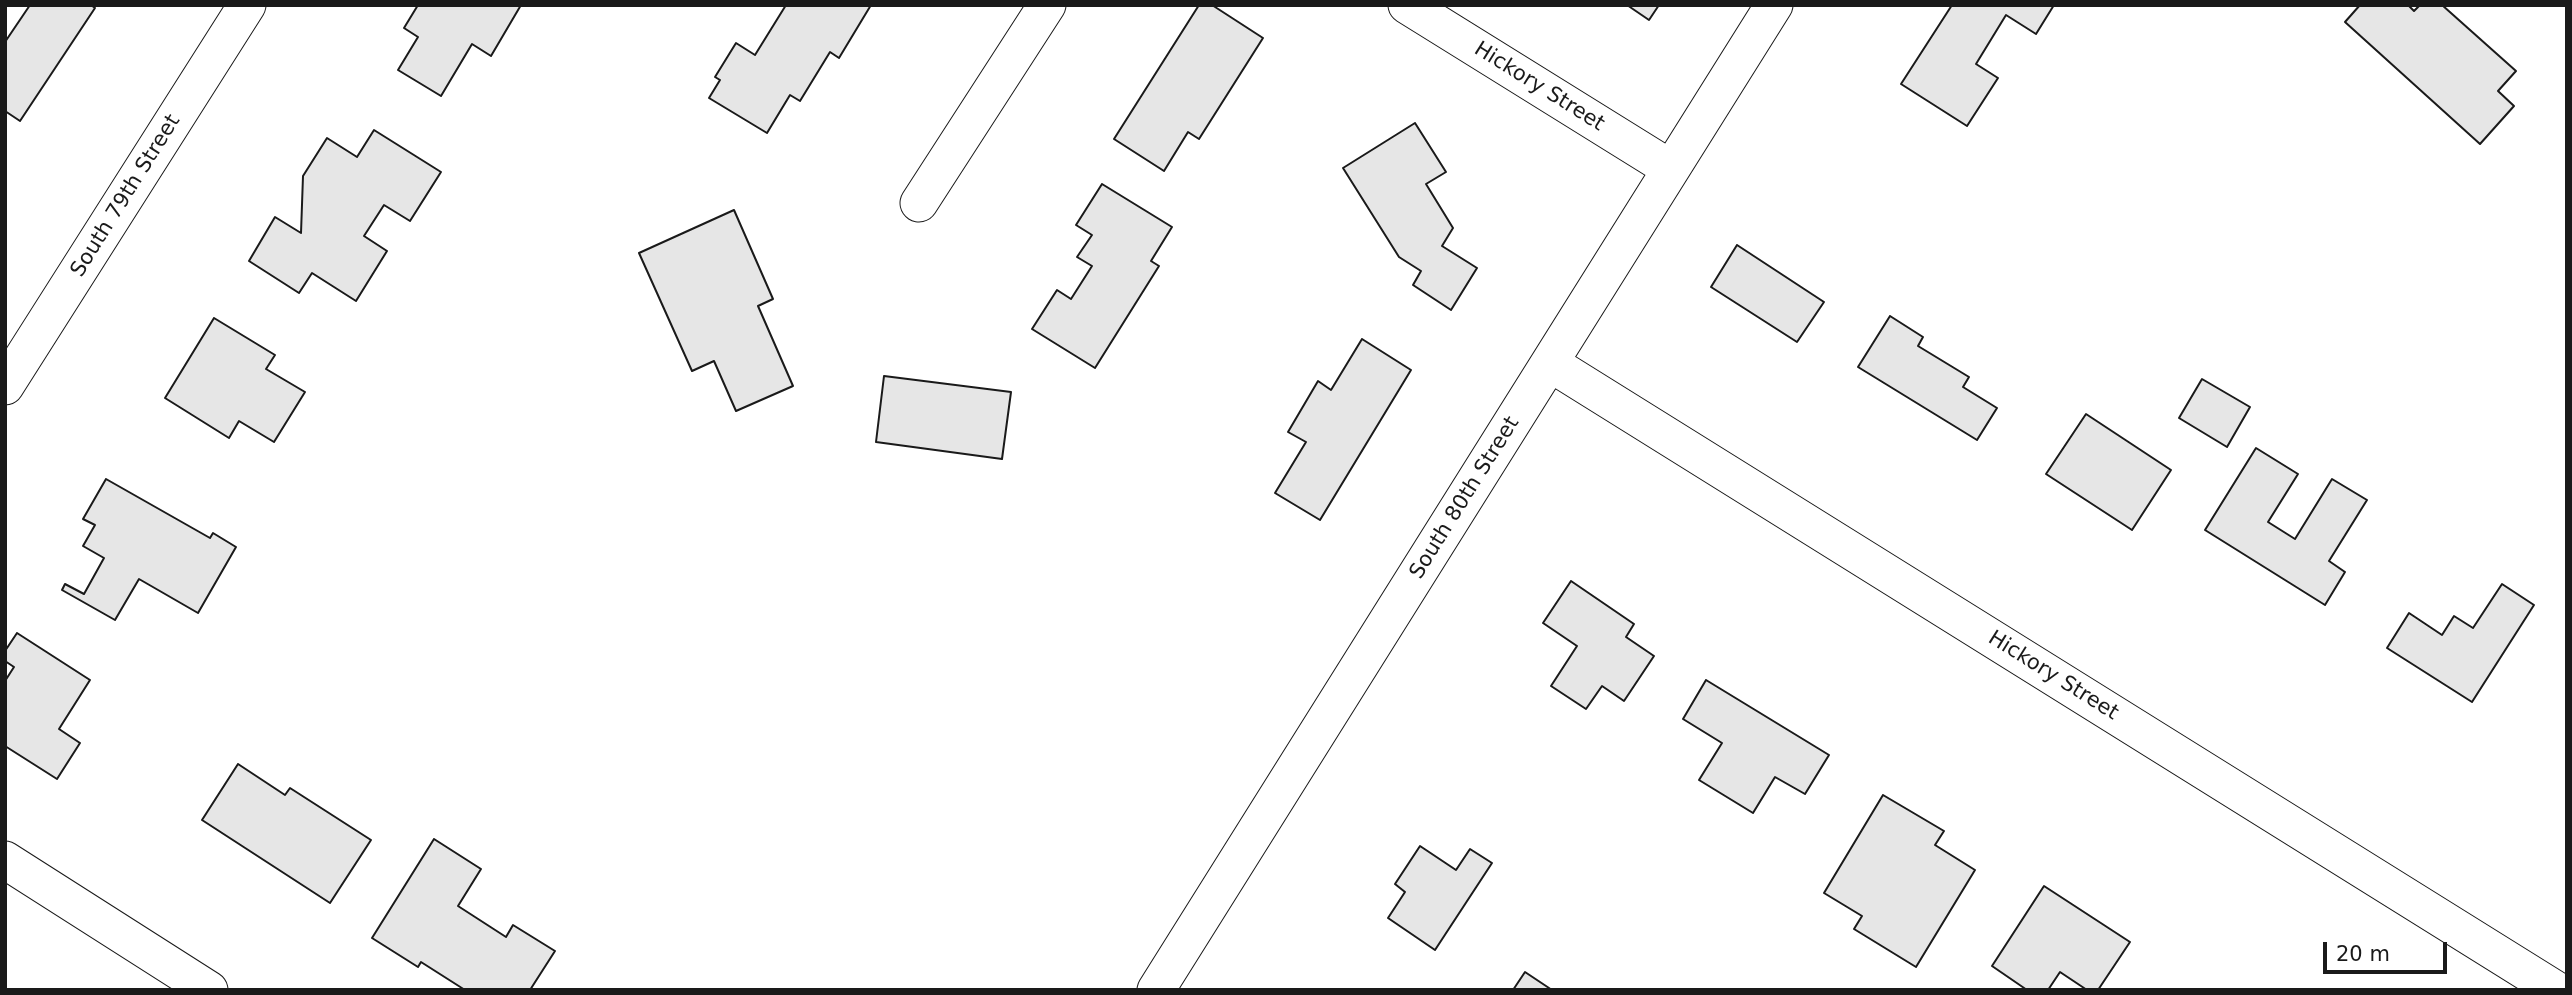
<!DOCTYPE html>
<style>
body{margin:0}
#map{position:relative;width:2572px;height:995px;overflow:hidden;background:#fff;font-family:"DejaVu Sans",sans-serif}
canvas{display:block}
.frame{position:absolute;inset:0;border:7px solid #1a1a1a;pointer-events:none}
.scale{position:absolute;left:2323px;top:942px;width:124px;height:32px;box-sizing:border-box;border:4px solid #1a1a1a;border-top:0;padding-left:9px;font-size:21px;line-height:24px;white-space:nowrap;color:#1a1a1a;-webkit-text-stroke:5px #fff;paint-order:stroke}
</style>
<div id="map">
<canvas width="2572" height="995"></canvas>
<div class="frame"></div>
<div class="scale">20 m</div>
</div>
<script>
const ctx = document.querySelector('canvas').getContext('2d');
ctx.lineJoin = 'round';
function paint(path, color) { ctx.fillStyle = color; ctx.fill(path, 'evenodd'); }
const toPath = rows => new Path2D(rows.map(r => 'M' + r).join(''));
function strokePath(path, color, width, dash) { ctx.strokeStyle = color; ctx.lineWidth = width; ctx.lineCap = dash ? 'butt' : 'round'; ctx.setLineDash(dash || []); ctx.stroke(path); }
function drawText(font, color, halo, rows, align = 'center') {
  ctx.font = font + ' "DejaVu Sans",sans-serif'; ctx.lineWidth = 5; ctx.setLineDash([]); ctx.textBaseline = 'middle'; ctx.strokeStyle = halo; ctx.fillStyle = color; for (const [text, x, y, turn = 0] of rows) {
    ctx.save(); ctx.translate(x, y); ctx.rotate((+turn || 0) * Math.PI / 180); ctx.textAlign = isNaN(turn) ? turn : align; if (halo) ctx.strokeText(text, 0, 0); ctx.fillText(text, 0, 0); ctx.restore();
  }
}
const building = toPath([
 [30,5,91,5,95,8,20,121,5,111,5,42,30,5],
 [418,5,521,5,491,56,472,44,441,96,398,70,418,37,404,28,418,5],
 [786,5,871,5,839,58,830,52,800,101,790,95,767,133,709,98,720,80,715,77,736,43,755,55,786,5],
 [1199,5,1212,5,1263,38,1199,139,1188,132,1164,171,1114,139,1199,5],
 [1627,5,1659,5,1649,20,1627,5],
 [1952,5,2054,5,2036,34,2006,15,1976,64,1998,78,1967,126,1901,84,1952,5],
 [2360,5,2408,5,2414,11,2420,5,2442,5,2516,71,2498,91,2514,106,2480,144,2345,22,2360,5],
 [1415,123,1446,172,1426,184,1453,228,1442,246,1477,268,1451,310,1413,285,1421,271,1399,257,1343,168,1415,123],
 [374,130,441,172,410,221,384,205,364,236,387,251,356,301,312,273,299,293,249,261,275,217,301,233,303,176,327,138,357,157,374,130],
 [1102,184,1172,227,1151,261,1159,266,1095,368,1032,329,1057,290,1071,299,1092,266,1077,257,1092,235,1076,225,1102,184],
 [734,210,773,299,758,306,793,386,736,411,714,361,692,371,639,253,734,210],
 [1737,245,1824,302,1797,342,1711,287,1737,245],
 [1890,316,1923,337,1918,346,1969,377,1963,387,1997,408,1977,440,1858,367,1890,316],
 [214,318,275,355,266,369,305,392,274,442,239,421,229,438,165,398,214,318],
 [1362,339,1411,370,1320,520,1275,493,1306,442,1288,432,1318,381,1331,390,1362,339],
 [884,376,1011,392,1002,459,876,442,884,376],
 [2202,379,2250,407,2227,447,2179,418,2202,379],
 [2086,414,2171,470,2132,530,2046,474,2086,414],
 [2256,448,2298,474,2268,522,2295,539,2332,479,2367,500,2329,561,2345,572,2325,605,2205,530,2256,448],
 [106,479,210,538,213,533,236,547,198,613,139,579,115,620,62,590,65,584,84,594,104,558,83,546,95,525,83,519,106,479],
 [1571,581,1634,624,1626,637,1654,656,1624,701,1602,686,1586,709,1551,686,1577,646,1543,623,1571,581],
 [2502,584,2534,605,2472,702,2387,648,2409,613,2442,635,2454,616,2473,628,2502,584],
 [17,633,90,680,59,729,80,743,57,779,5,746,5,681,14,667,5,661,5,651,17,633],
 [1706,680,1829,755,1805,794,1775,777,1753,813,1699,780,1722,743,1683,719,1706,680],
 [238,764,285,795,290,788,371,840,330,903,202,820,238,764],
 [1883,795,1944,831,1935,845,1975,870,1916,967,1854,929,1862,916,1824,893,1883,795],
 [434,839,481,869,458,906,506,937,513,925,555,951,530,990,465,990,421,962,418,967,372,938,434,839],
 [1420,846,1456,870,1470,849,1492,863,1435,950,1388,918,1405,892,1395,884,1420,846],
 [2044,886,2130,942,2098,990,2087,990,2060,972,2048,990,2027,990,1992,966,2044,886],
 [1525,972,1552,990,1513,990,1525,972]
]);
const street = toPath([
 [1407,5,1671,169],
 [919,203,1047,5],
 [1550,363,2556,990],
 [5,386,247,5],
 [5,860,209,990],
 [1156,990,1774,5]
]);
const streetNames = [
 ["Hickory Street",1539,87,32],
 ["South 79th Street",126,196,-58],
 ["South 80th Street",1465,498,-58],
 ["Hickory Street",2053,676,32]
];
paint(building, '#e6e6e6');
strokePath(building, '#1a1a1a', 2);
strokePath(street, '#1a1a1a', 39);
strokePath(street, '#fff', 37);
drawText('21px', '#1a1a1a', '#fff', streetNames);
</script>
